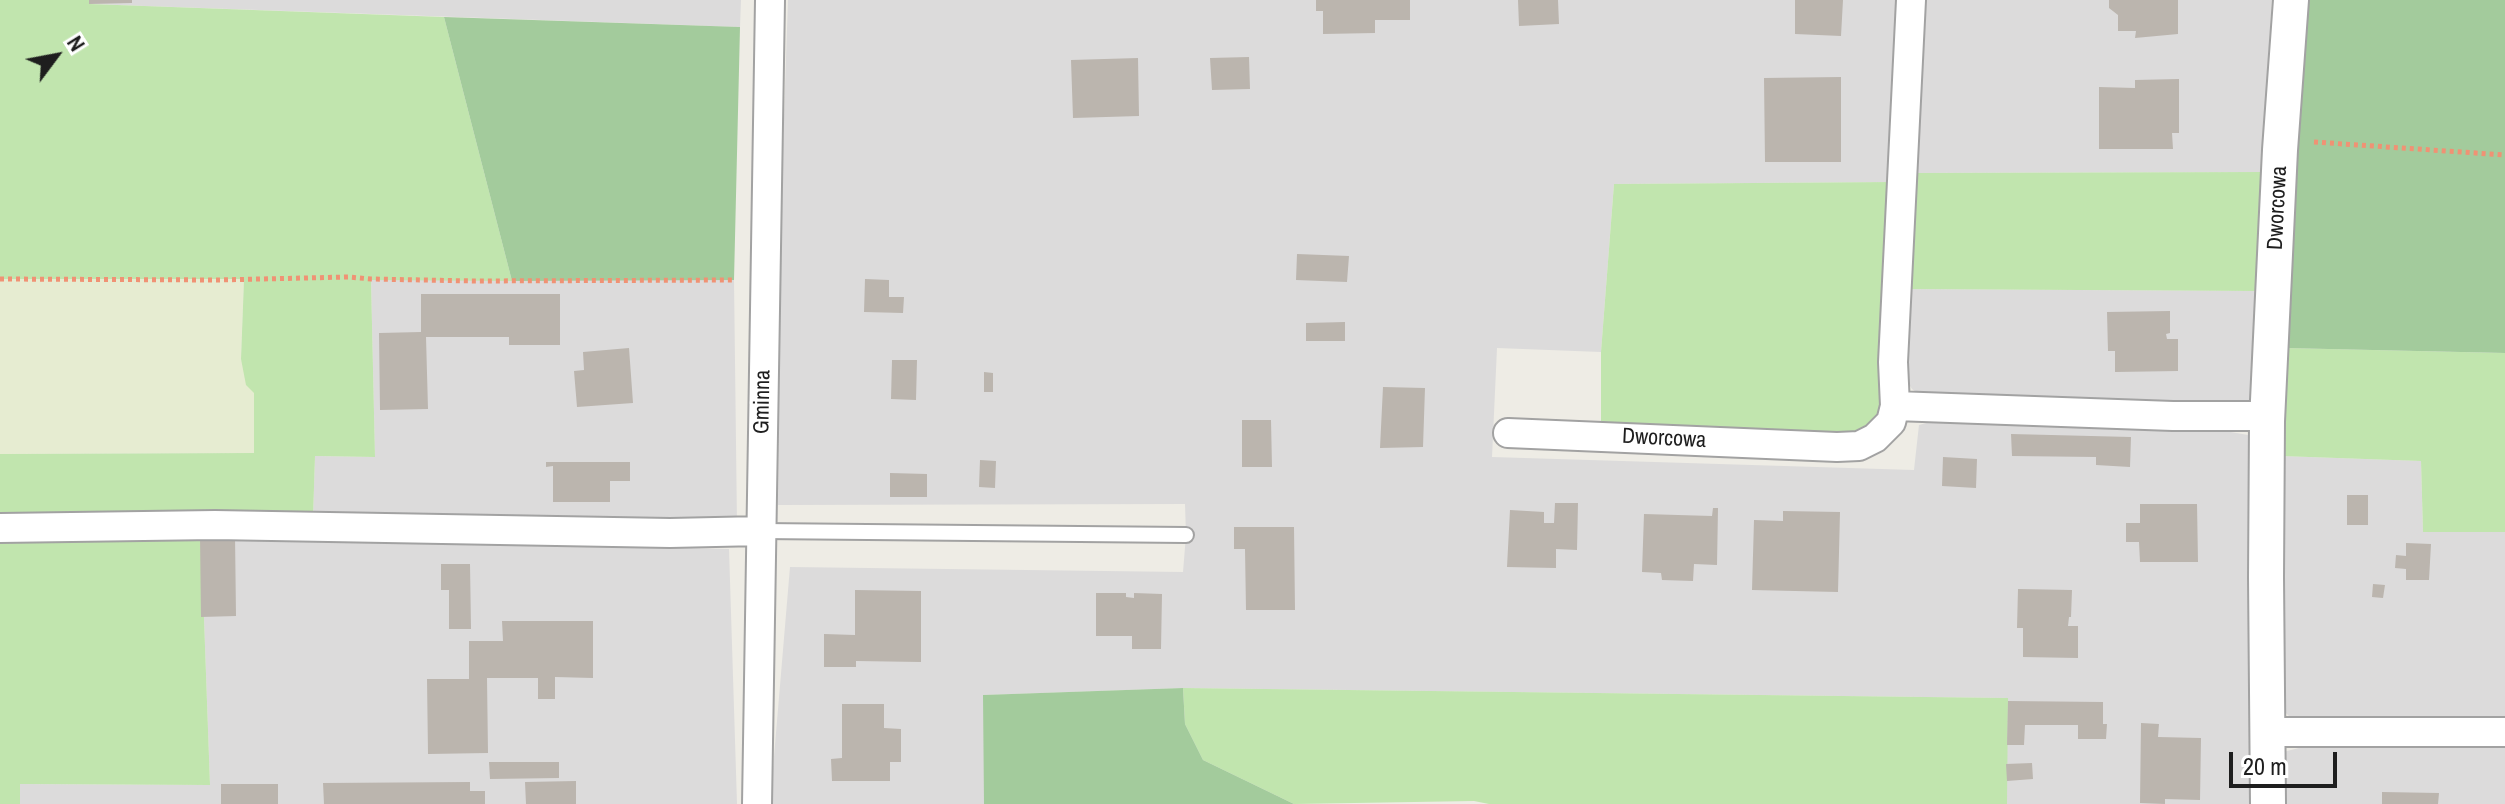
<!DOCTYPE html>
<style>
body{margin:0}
#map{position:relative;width:2505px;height:804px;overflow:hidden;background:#eeece5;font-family:"Archivo Narrow",sans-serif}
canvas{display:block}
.north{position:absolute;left:16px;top:16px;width:80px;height:80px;-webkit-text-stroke:6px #fff;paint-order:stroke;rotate:58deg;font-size:22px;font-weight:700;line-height:32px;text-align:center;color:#1e1e1e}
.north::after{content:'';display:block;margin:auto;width:28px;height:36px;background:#1e1e1e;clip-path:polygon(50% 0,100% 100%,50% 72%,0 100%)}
.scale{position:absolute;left:2229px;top:752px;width:108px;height:36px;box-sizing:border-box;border:4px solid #1e1e1e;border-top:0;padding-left:10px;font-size:24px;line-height:28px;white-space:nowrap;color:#1e1e1e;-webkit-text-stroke:6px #fff;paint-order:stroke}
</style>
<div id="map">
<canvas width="2505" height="804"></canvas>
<div class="north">N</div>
<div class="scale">20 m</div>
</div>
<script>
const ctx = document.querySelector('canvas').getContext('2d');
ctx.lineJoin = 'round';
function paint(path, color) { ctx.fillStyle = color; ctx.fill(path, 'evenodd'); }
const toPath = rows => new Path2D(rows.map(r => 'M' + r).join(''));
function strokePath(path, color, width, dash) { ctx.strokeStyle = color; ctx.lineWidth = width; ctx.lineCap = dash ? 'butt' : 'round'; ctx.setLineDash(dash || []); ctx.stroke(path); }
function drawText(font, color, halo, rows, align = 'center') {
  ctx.font = font + ' "Archivo Narrow",sans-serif'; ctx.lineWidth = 6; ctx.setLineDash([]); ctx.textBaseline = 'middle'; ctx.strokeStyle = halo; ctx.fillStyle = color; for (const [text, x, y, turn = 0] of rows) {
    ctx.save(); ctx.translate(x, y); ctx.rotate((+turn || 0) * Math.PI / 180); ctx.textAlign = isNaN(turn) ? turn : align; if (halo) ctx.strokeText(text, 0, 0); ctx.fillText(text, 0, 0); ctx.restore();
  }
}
const residential = toPath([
 [89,0,741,0,740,27,89,4],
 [788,0,1902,0,1893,182,1614,184,1601,352,1497,348,1492,457,1914,470,1919,425,1934,421,2219,430,2248,435,2256,440,2254,804,2007,804,2007,698,1183,688,984,695,984,804,770,804,790,567,1183,572,1186,535,1185,504,778,505,780,232],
 [1919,0,2272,0,2261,172,1909,173],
 [371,279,734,280,737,525,313,518,315,456,375,457],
 [1902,289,2255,291,2255,393,2248,401,2240,404,1923,397,1912,389,1907,381],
 [2281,456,2421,461,2423,532,2505,532,2505,719,2299,719,2290,717,2279,706],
 [201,535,729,549,737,804,20,804,19,784,210,785],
 [2505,746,2505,804,2280,804,2281,755,2287,751,2303,747]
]);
const farmland = toPath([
 [0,279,244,279,241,359,254,392,254,453,0,454]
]);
const grass = toPath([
 [0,0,89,0,90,4,444,17,512,281,371,280,375,457,315,456,313,518,0,519,0,454,254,453,254,393,246,385,241,359,244,279,0,279],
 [2261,172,2255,291,1902,289,1909,173],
 [1893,182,1885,381,1880,415,1861,433,1835,437,1601,428,1601,352,1614,184],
 [2284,348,2505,353,2505,532,2423,532,2421,461,2281,456],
 [0,534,201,535,210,785,20,784,20,804,0,804],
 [1183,688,2008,698,2007,804,1489,804,1474,801,1294,804,1203,760,1185,724]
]);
const forest = toPath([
 [2305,0,2505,0,2505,353,2284,348],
 [444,17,740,27,734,280,512,281],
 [1183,688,1185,724,1203,760,1294,804,984,804,983,695]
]);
const building = toPath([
 [89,0,132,0,132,3,89,4],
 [1316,0,1410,0,1410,20,1375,20,1375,33,1323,34,1323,11,1316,11],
 [1518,0,1558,0,1559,24,1519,26],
 [1795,0,1843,0,1841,36,1795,34],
 [2109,0,2178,0,2178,34,2135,38,2136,31,2118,31,2118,15,2109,8],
 [1249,57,1250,89,1212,90,1210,58],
 [1138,58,1139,116,1073,118,1071,60],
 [1841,77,1841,162,1765,162,1764,78],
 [2179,79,2179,133,2172,133,2173,149,2099,149,2099,87,2135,88,2135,80],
 [1297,254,1349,256,1347,282,1296,280],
 [865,279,889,280,889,297,904,297,903,313,864,312],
 [421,294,560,294,560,345,509,345,509,337,426,337,428,409,380,410,379,333,421,332],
 [2170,311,2170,333,2166,334,2167,339,2178,339,2178,371,2115,372,2115,351,2108,351,2107,312],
 [1345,322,1345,341,1306,341,1306,323],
 [629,348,633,403,577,407,574,371,584,370,583,352],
 [892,360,917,360,916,400,891,399],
 [984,372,993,373,993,392,984,392],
 [1383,387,1425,388,1423,447,1380,448],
 [1242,420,1271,420,1272,467,1242,467],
 [2011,434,2131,437,2130,467,2096,465,2096,457,2012,456],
 [1943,457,1977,459,1976,488,1942,486],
 [980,460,996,461,995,488,979,487],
 [546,462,630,462,630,481,610,481,610,502,553,502,553,466,546,467],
 [890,473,927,474,927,497,890,497],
 [2347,495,2368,495,2368,525,2347,525],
 [1555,503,1578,503,1577,550,1556,549,1556,568,1507,567,1510,510,1544,512,1544,523,1554,523],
 [2140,504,2197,504,2198,562,2140,562,2139,542,2126,542,2126,523,2140,523],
 [1713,508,1718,508,1717,565,1694,564,1693,581,1662,580,1661,573,1642,572,1644,514,1712,516],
 [1783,511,1840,512,1838,592,1752,590,1754,520,1783,521],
 [1234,527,1294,527,1295,610,1246,610,1245,549,1234,549],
 [235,535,236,616,201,617,200,536],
 [2406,543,2431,544,2429,580,2406,580,2406,569,2395,568,2396,555,2406,556],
 [441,564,470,564,471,629,449,629,449,590,441,590],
 [2373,584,2385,585,2383,598,2372,597],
 [2018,589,2072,590,2071,617,2069,617,2068,626,2078,626,2078,658,2023,657,2023,628,2017,628],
 [855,590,921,591,921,662,856,661,856,667,824,667,824,634,855,635],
 [1096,593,1126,593,1126,597,1134,598,1134,593,1162,594,1161,649,1132,649,1132,636,1096,636],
 [502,621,593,621,593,678,555,677,555,699,538,699,538,678,487,678,488,753,428,754,427,679,469,679,469,641,503,641],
 [2008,701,2103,702,2103,724,2107,724,2106,739,2078,739,2078,725,2025,725,2024,745,2007,745],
 [842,704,884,704,884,728,901,729,901,762,890,762,890,781,832,781,831,759,842,758],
 [2141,723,2159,724,2158,737,2201,738,2200,800,2165,799,2165,804,2140,803],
 [489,762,559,762,559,778,490,779],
 [2032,763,2033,779,2007,781,2006,764],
 [576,781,576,804,526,804,525,782],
 [470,782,470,791,485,791,485,804,324,804,323,783],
 [221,784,278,784,278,804,221,804],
 [2382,792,2439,793,2438,804,2382,804]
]);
const path = toPath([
 [2314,142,2505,155],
 [0,279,218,280,348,277,371,279,475,281,735,280]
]);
const service = toPath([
 [761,531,1186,535]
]);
const minor = toPath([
 [1895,406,1893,362,1911,0],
 [1508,433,1837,447,1859,446,1875,438,1891,422,1895,406,2173,416,2268,416],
 [0,528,215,525,670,533,761,531],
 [2268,732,2505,732],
 [757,804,770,0]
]);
const tertiary = toPath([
 [2268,804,2266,577,2267,421,2280,150,2291,0]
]);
const streetNames = [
 ["Dworcowa",2278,208,-87],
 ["Gminna",763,402,-89],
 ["Dworcowa",1664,439,3]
];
paint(residential, '#dcdbdb');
paint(farmland, '#e6ecd1');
paint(grass, '#c1e5ae');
paint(forest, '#a3cb9c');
paint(building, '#bbb5ae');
strokePath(service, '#a2a2a2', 18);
strokePath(minor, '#a2a2a2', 32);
strokePath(tertiary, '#a2a2a2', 38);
strokePath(path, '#f09274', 5, [4, 4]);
strokePath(service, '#fff', 14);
strokePath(minor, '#fff', 28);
strokePath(tertiary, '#fff', 34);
drawText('22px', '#1e1e1e', '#fff', streetNames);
</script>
